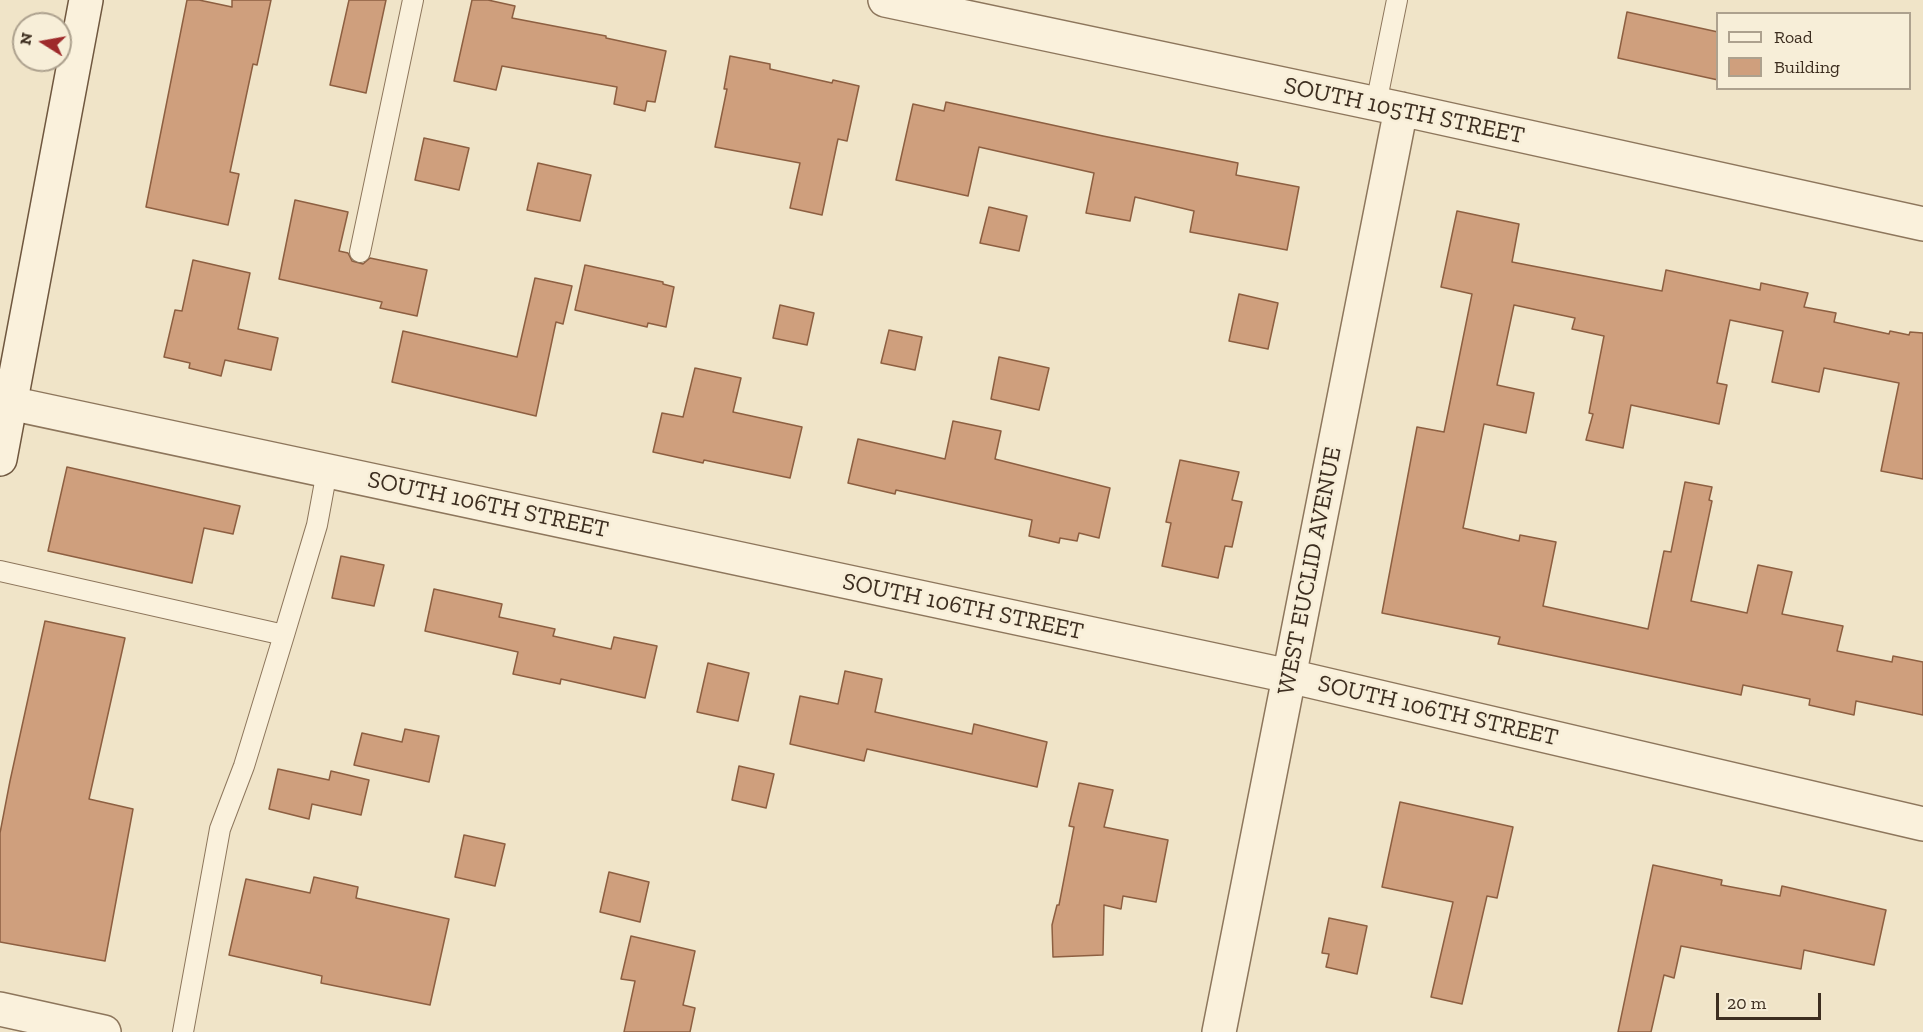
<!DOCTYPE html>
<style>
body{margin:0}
#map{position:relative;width:1923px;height:1032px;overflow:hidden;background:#f0e4c8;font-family:"Zilla Slab",serif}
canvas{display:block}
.legend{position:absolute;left:1716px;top:12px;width:195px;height:78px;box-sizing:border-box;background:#f7eed8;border:2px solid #ada18e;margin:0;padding:8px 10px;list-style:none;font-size:18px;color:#3d2e20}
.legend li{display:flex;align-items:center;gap:12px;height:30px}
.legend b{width:30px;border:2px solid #ada18e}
.north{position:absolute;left:12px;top:12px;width:60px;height:60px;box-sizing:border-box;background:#f7eed8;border:2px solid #ada18e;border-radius:50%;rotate:281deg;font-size:16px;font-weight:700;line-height:24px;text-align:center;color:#3d2e20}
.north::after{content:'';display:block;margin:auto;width:21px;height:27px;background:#9e2a2b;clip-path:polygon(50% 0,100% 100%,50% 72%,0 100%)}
.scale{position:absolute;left:1716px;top:993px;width:105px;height:27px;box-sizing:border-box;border:3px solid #3d2e20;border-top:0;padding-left:8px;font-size:18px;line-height:21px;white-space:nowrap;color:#3d2e20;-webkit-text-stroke:4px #f7eed8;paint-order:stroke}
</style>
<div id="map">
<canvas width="1923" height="1032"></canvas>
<ul class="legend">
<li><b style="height:8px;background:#faf1dc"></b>Road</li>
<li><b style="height:16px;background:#cf9f7d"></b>Building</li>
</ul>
<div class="north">N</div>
<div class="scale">20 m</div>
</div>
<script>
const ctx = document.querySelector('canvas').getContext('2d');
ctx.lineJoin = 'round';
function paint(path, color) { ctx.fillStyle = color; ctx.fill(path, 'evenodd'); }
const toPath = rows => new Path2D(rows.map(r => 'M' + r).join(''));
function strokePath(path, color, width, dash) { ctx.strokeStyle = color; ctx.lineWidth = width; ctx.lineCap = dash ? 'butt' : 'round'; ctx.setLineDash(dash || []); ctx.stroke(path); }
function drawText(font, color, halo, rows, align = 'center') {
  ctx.font = font + ' "Zilla Slab",serif'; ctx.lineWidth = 5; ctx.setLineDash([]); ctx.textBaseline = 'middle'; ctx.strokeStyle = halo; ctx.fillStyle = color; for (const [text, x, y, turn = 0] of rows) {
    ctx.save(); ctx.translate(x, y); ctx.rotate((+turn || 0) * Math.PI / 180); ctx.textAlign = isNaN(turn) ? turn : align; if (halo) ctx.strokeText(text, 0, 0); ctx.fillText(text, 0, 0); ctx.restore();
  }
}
const building = toPath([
 [187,0,199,0,232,7,232,0,271,0,257,65,253,64,230,172,239,174,228,225,146,207,187,0],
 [349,0,386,0,366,93,330,85,349,0],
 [472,0,488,0,515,6,512,18,606,36,606,38,666,51,655,102,647,101,645,111,614,104,617,87,502,66,496,90,454,81,472,0],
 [1627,12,1718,32,1718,80,1618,58,1627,12],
 [730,56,770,64,770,69,832,83,833,80,859,86,847,141,838,139,822,215,790,208,800,163,715,147,727,89,724,89,730,56],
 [946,102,1103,136,1238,163,1236,175,1299,187,1287,250,1190,232,1194,211,1135,197,1130,221,1086,213,1094,173,979,147,968,196,896,180,913,104,944,111,946,102],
 [424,138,469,148,459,190,415,180,424,138],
 [538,163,591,175,580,221,527,210,538,163],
 [295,200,348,212,339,251,348,253,352,261,363,264,370,258,427,270,417,316,380,308,382,302,279,279,295,200],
 [989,207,1027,216,1019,251,980,243,989,207],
 [1457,211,1519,224,1512,262,1662,291,1666,270,1760,290,1761,283,1808,293,1804,307,1836,313,1834,322,1889,334,1890,331,1909,335,1910,332,1923,333,1923,479,1881,471,1899,383,1824,368,1819,392,1772,382,1783,331,1730,320,1717,383,1727,385,1719,424,1631,405,1623,448,1586,440,1593,414,1589,413,1604,336,1572,329,1575,318,1514,305,1497,385,1534,393,1526,433,1484,424,1463,528,1519,541,1520,535,1556,542,1543,606,1648,629,1664,551,1671,552,1685,482,1712,487,1709,500,1712,501,1691,601,1747,613,1758,565,1792,572,1782,614,1843,626,1837,651,1892,662,1893,656,1923,662,1923,715,1856,701,1854,715,1809,705,1810,699,1743,685,1741,695,1498,644,1500,637,1382,613,1417,427,1444,432,1472,294,1441,287,1457,211],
 [193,260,250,273,238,329,278,338,271,370,225,360,221,376,189,368,190,363,164,357,175,310,182,311,193,260],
 [585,265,663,282,663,284,674,287,666,327,648,323,647,327,575,310,585,265],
 [535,278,572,286,563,324,556,322,536,416,392,382,403,331,517,357,535,278],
 [1239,294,1278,303,1268,349,1229,341,1239,294],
 [780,305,814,313,807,345,773,338,780,305],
 [889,330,922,337,915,370,881,363,889,330],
 [999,357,1049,368,1039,410,991,399,999,357],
 [695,368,741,378,733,412,802,427,790,478,704,460,703,463,653,452,662,413,683,417,695,368],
 [953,421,1001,431,995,459,1110,488,1099,538,1079,533,1077,541,1060,538,1059,543,1029,536,1032,520,896,490,895,494,848,483,858,439,945,459,953,421],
 [1180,460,1239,472,1232,500,1242,502,1232,547,1225,546,1218,578,1162,566,1171,523,1166,522,1180,460],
 [67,467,240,506,233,534,204,528,192,583,48,551,67,467],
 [341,556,384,565,374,606,332,598,341,556],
 [434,589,502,604,499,617,555,629,553,636,611,649,614,637,657,646,645,698,561,679,560,684,513,674,518,652,425,631,434,589],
 [45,621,125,638,89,799,133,809,105,961,0,942,0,833,10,781,45,621],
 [708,663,749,673,738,721,697,712,708,663],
 [845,671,882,679,875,712,972,734,974,724,1047,742,1037,787,867,749,864,761,790,744,800,696,838,704,845,671],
 [405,729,439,736,429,782,354,765,362,733,402,742,405,729],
 [739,766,774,774,766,808,732,800,739,766],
 [278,769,329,780,331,771,369,780,361,815,312,804,309,819,269,809,278,769],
 [1079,783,1113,790,1104,827,1168,840,1156,902,1123,896,1121,909,1104,905,1103,955,1053,957,1052,925,1057,905,1059,905,1074,827,1069,826,1079,783],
 [1400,802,1513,827,1497,898,1487,896,1462,1004,1431,997,1453,902,1382,887,1400,802],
 [464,835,505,844,495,886,455,877,464,835],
 [1653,865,1722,880,1721,885,1780,896,1782,886,1886,910,1874,965,1804,950,1801,969,1681,946,1674,978,1664,975,1651,1032,1618,1032,1653,865],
 [609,872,649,882,640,922,600,912,609,872],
 [314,877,358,887,356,898,449,919,430,1005,321,983,322,976,229,955,246,879,310,893,314,877],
 [1329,918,1367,926,1357,974,1326,967,1329,954,1322,953,1329,918],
 [631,936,695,951,683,1005,695,1008,690,1032,624,1032,635,981,621,979,631,936]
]);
const lane = toPath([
 [1376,104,1397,0],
 [360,252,413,0],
 [0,571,284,635],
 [183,1032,220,829,244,766,284,635,317,525,327,471]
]);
const street = toPath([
 [885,0,1401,109,1923,224],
 [0,401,1289,676,1923,824],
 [0,1009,104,1032],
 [1219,1032,1401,109]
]);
const secondary = toPath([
 [0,459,86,0]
]);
const streetNames = [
 ["SOUTH 105TH STREET",1404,111,12],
 ["SOUTH 106TH STREET",488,505,12],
 ["WEST EUCLID AVENUE",1310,571,-79],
 ["SOUTH 106TH STREET",963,607,12],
 ["SOUTH 106TH STREET",1438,711,13]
];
paint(building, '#cf9f7d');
strokePath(building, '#8d5f41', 1.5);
strokePath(lane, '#8d765c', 22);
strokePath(street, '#8d765c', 36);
strokePath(secondary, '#6f573f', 36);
strokePath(lane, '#faf1dc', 20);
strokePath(street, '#faf1dc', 33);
strokePath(secondary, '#faf1dc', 33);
drawText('24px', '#3d2e20', '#f7eed8', streetNames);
</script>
